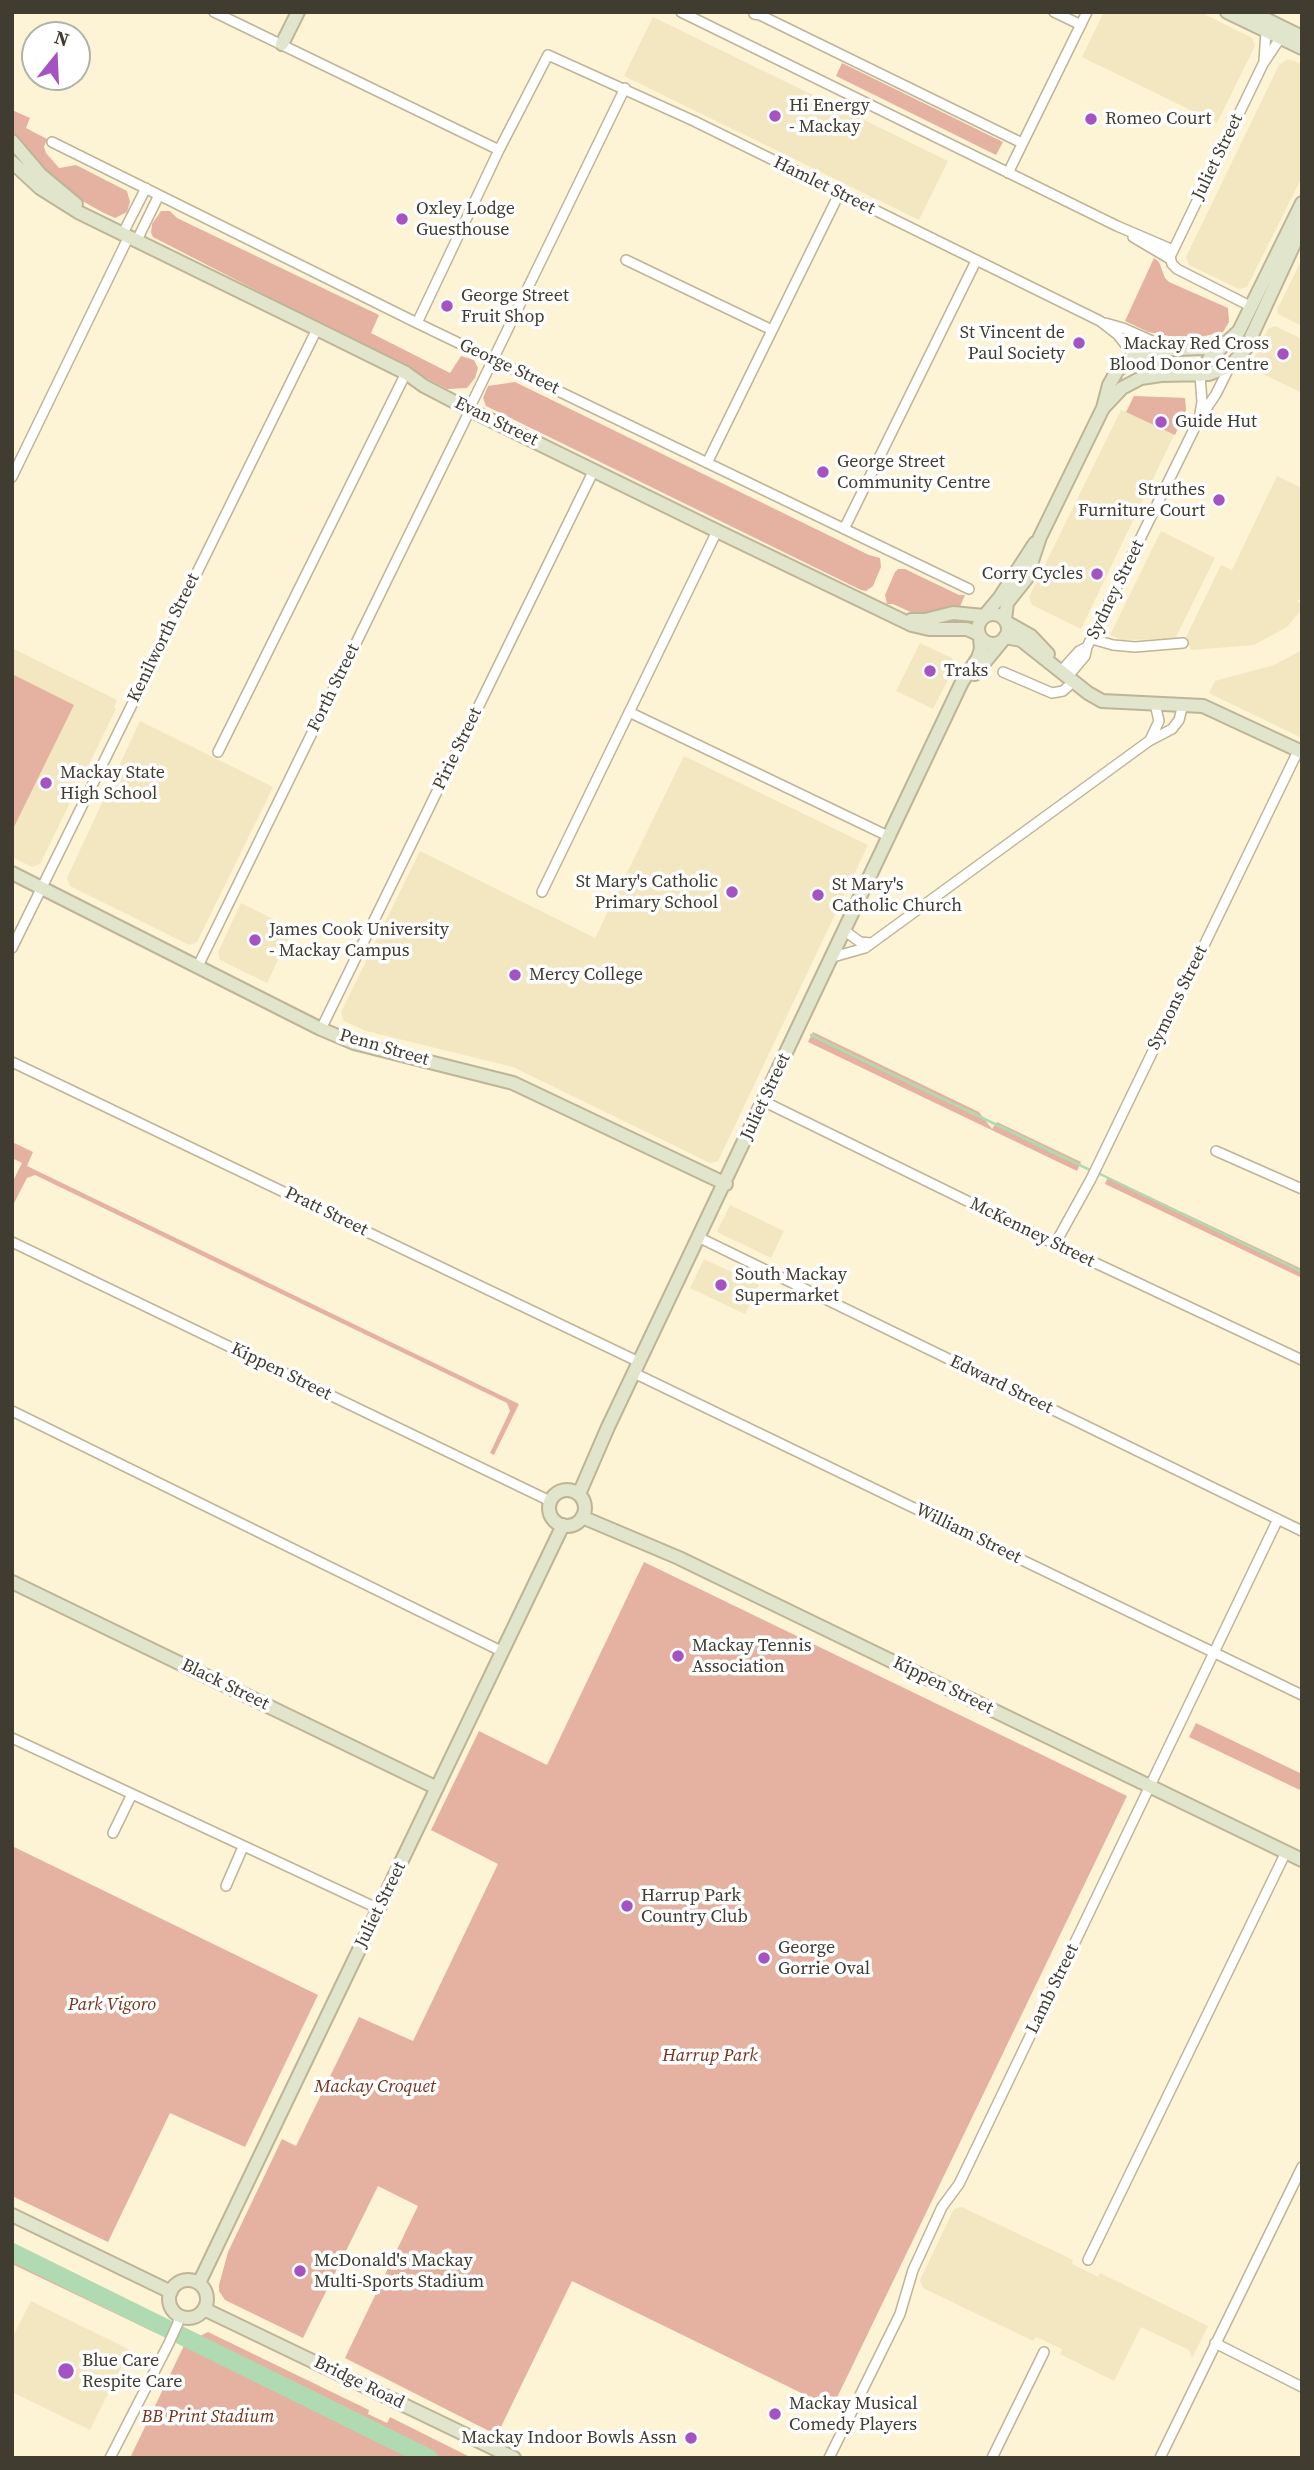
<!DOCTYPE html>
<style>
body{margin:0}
#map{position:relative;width:1314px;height:2470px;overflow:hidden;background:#fdf3d5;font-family:"Source Serif 4",serif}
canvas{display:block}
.frame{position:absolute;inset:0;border:14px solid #403c30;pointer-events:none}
.north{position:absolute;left:21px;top:21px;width:70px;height:70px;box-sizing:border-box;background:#fff;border:2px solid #b3b1ac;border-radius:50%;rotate:18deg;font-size:19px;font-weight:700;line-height:28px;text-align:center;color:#403c30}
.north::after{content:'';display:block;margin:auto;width:24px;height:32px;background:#a553c3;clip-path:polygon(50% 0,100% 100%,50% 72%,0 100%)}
</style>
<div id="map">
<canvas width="1314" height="2470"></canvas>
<div class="frame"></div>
<div class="north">N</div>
</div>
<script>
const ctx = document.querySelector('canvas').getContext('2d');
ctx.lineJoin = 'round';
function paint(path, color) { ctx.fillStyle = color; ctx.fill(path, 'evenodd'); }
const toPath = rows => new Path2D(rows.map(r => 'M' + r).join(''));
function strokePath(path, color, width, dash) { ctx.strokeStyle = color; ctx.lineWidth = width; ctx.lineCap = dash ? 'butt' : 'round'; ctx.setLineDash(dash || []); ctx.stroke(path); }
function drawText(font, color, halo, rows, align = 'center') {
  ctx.font = font + ' "Source Serif 4",serif'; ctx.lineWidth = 7; ctx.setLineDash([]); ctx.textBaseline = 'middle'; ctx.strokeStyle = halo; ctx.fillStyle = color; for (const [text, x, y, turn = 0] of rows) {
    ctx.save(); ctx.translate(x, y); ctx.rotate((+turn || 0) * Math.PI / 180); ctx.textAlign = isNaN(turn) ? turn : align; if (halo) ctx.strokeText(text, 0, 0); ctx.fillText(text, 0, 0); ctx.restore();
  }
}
const built = toPath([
 [1104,12,1200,12,1252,38,1255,46,1217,123,1082,57],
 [653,17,948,161,919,220,624,76],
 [1288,59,1302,64,1302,177,1247,287,1239,289,1189,265,1186,257,1279,65],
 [1302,259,1302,326,1278,314,1277,310],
 [1275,326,1302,339,1302,393,1257,371,1252,362,1268,329],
 [1134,396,1185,398,1186,410,1081,629,1032,605,1029,597,1121,410,1127,412],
 [1277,476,1302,488,1302,598,1297,601,1302,604,1302,609,1287,627,1254,645,1191,650,1186,637,1221,565,1232,570],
 [1161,531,1215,558,1175,639,1122,640,1110,635],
 [920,643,952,658,955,666,933,709,896,691],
 [12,648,117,700,114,707,116,709,40,864,32,867,12,857],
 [1302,650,1302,738,1209,693,1215,681,1274,665],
 [140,721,273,787,197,942,189,945,70,886,67,878],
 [684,756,868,845,718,1161,710,1163,513,1067,366,1031,344,1021,341,1012,420,851,595,938],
 [241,903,293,929,267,983,220,960,218,952],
 [730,1205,784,1231,771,1258,717,1232],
 [704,1259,759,1285,745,1314,690,1288],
 [962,2207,1073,2260,1072,2264,1098,2277,1100,2273,1208,2326,1192,2358,1189,2350,1141,2327,1114,2381,1060,2354,1062,2349,1036,2337,1033,2341,923,2288,920,2280,954,2209],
 [31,2301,130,2350,90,2430,12,2392,12,2338]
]);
const green = toPath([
 [842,63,1003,142,996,155,836,76],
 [12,110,30,118,26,128,47,139,44,147,46,153,59,168,76,165,127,191,130,202,127,212,115,218,104,213,84,202,54,180,36,163,12,131],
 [161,211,170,211,177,218,379,315,371,333,450,373,461,356,474,360,478,368,475,378,467,388,447,389,153,237,151,233,152,224],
 [1154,258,1159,262,1165,278,1169,282,1228,308,1229,322,1223,332,1200,337,1169,336,1148,332,1125,321],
 [515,382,869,555,880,558,881,567,873,586,866,591,861,590,486,406,483,398,488,386],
 [1134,396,1185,398,1186,410,1175,435,1126,412],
 [898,569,905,569,959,595,965,595,959,609,917,615,893,604,887,604,885,595,895,572],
 [12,674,74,705,12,831],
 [813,1032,979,1112,992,1129,997,1122,1081,1162,1077,1171,808,1042],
 [12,1142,33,1152,27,1166,519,1404,494,1455,490,1453,510,1411,507,1403,35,1175,27,1178,12,1207,12,1183,22,1163,12,1158],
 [1108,1177,1302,1269,1302,1278,1105,1184],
 [644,1562,1127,1796,832,2408,572,2281,497,2435,345,2358,418,2206,378,2186,303,2338,225,2300,219,2291,219,2285,228,2252,282,2139,296,2146,359,2017,413,2041,498,1864,431,1830,479,1731,547,1765],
 [1196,1723,1302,1774,1302,1791,1189,1737],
 [12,1846,318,1995,245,2147,170,2113,108,2242,12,2196],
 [12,2247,163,2320,156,2333,12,2264],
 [208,2332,369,2410,368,2414,387,2423,390,2417,472,2458,130,2458,190,2333,198,2337]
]);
const stream = toPath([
 [811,1035,1092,1171],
 [1098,1173,1302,1272]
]);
const river = toPath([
 [12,2252,429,2458]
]);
const street = toPath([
 [214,12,499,150],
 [681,12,1117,226,1173,250],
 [1054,12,1081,25],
 [754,14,760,15,1022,143],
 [1264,62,1266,31],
 [52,142,417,323,969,589],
 [1008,173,1087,12],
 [123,233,146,188],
 [1133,237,1170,259],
 [137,240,159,195],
 [626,260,772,330],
 [1252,307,1177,269,1172,264,1170,257,1263,64,1283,34],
 [417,323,499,150,548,55,694,121,1100,321,1118,335,1135,357],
 [1105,323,1123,328,1166,347],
 [469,409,625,88],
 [1200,418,1216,394,1230,366],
 [707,463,839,194],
 [12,477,129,236],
 [844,529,976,261],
 [1092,639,1113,645,1135,647,1183,643],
 [1062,670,1079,651,1087,647],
 [1003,672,1052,693,1063,691,1074,681],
 [1068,676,1085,656,1087,647,1199,419,1202,402,1200,375],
 [629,712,890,837],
 [1150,740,1159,721,1155,704],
 [218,752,406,373],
 [542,892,717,531],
 [845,931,860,942,871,943],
 [12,948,317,329],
 [833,957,865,948,1149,741,1172,729,1179,720,1183,704],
 [198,966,470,410],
 [321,1029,594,470],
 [12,1062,639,1362],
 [765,1102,1055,1244,1302,1360],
 [1216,1151,1302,1189],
 [700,1238,1302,1531],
 [12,1242,550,1501],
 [1055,1244,1091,1179,1298,751],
 [634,1373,1302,1695],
 [12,1411,503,1652],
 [12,1738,379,1909],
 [113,1833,132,1794],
 [226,1886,243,1847],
 [1088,2260,1286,1852],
 [1215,2343,1302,2387],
 [110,2458,169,2343,178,2323,179,2315],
 [829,2458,900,2314,913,2270,942,2207,959,2184,1278,1519],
 [992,2458,1044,2352],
 [1160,2458,1302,2167]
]);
const secondary = toPath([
 [1227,12,1302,48],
 [1251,12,1302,37],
 [282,44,298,12],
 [12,141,40,174,76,204],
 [12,162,40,188,78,212,317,329,406,373,424,386,470,410,717,531,912,625,929,629,967,629,978,634],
 [1135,357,1147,365,1173,368],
 [1200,375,1209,359,1239,331,1302,203],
 [1103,408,1122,388,1141,378,1161,375,1209,374,1225,368,1235,361,1246,348,1302,227],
 '978 629a15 15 0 1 1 30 0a15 15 0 1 1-30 0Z',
 [985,615,1000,597,1035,543],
 [911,620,925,620,953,613,984,616],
 [1005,620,1007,603,1026,579,1040,537,1103,408,1109,385,1117,371,1132,358,1150,350,1206,348,1230,341],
 [1006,622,1031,636,1048,654],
 [1005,637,1021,640,1088,693,1102,701,1203,706,1302,752],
 [975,674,1003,640],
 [12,873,321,1029,354,1043,513,1083,726,1184],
 '549 1508a18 18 0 1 1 36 0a18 18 0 1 1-36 0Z',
 [579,1494,608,1427,962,682,978,658,981,649,980,638],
 [582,1517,679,1558,1302,1860],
 [12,1582,437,1788],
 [12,2215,171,2292],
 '169 2299a19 19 0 1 1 38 0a19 19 0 1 1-38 0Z',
 [199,2283,563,1525],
 [204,2309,514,2458]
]);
const markers = [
 [775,116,7,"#a553c3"],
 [1091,119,7,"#a553c3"],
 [402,219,7,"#a553c3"],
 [447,306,7,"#a553c3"],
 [1079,343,7,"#a553c3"],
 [1283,354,7,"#a553c3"],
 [1161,422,7,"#a553c3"],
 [823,472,7,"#a553c3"],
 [1219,500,7,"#a553c3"],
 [1097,574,7,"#a553c3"],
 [930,671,7,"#a553c3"],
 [46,783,7,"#a553c3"],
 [732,892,7,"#a553c3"],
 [818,895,7,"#a553c3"],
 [255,940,7,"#a553c3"],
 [515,975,7,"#a553c3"],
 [721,1285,7,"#a553c3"],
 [678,1656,7,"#a553c3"],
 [627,1906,7,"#a553c3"],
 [764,1958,7,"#a553c3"],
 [300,2271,7,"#a553c3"],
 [66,2371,9,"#a553c3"],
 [775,2414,7,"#a553c3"],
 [691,2438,7,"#a553c3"]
];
const poiNames = [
 ["Hi Energy",789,106],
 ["- Mackay",789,127],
 ["Romeo Court",1105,119],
 ["Oxley Lodge",416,209],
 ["Guesthouse",416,230],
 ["George Street",461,296],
 ["Fruit Shop",461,317],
 ["St Vincent de",1065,333,"right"],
 ["Paul Society",1065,354,"right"],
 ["Mackay Red Cross",1269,344,"right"],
 ["Blood Donor Centre",1269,365,"right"],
 ["Guide Hut",1175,422],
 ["George Street",837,462],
 ["Community Centre",837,483],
 ["Struthes",1205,490,"right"],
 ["Furniture Court",1205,511,"right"],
 ["Corry Cycles",1083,574,"right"],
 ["Traks",944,671],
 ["Mackay State",60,773],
 ["High School",60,794],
 ["St Mary's Catholic",718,882,"right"],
 ["Primary School",718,903,"right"],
 ["St Mary's",832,885],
 ["Catholic Church",832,906],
 ["James Cook University",269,930],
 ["- Mackay Campus",269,951],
 ["Mercy College",529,975],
 ["South Mackay",735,1275],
 ["Supermarket",735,1296],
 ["Mackay Tennis",692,1646],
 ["Association",692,1667],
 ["Harrup Park",641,1896],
 ["Country Club",641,1917],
 ["George",778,1948],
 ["Gorrie Oval",778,1969],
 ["McDonald's Mackay",314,2261],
 ["Multi-Sports Stadium",314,2282],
 ["Blue Care",82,2361],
 ["Respite Care",82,2382],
 ["Mackay Musical",789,2404],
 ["Comedy Players",789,2425],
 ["Mackay Indoor Bowls Assn",677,2438,"right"]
];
const streetNames = [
 ["Juliet Street",1218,157,-64],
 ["Hamlet Street",824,186,26],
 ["George Street",509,367,25],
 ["Evan Street",496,422,26],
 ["Sydney Street",1116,590,-64],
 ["Kenilworth Street",164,638,-64],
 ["Forth Street",334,688,-64],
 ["Pirie Street",458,749,-64],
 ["Symons Street",1178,998,-64],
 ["Penn Street",384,1048,16],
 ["Juliet Street",766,1097,-65],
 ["Pratt Street",326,1212,26],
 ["McKenney Street",1032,1233,26],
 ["Kippen Street",281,1372,26],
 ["Edward Street",1001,1385,26],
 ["William Street",968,1534,26],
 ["Black Street",225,1685,26],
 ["Kippen Street",943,1686,26],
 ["Juliet Street",381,1905,-64],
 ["Lamb Street",1053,1989,-64],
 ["Bridge Road",359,2383,26]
];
const parkNames = [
 ["Park Vigoro",112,2005],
 ["Harrup Park",710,2056],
 ["Mackay Croquet",375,2087],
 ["BB Print Stadium",208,2417]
];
paint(built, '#f3e7c2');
paint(green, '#e5b2a2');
strokePath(stream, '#afdab2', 2.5);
strokePath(river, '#afdab2', 18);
strokePath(street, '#beb498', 12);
strokePath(secondary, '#beb498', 16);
strokePath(street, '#fff', 9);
strokePath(secondary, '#e0e5cc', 12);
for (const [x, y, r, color] of markers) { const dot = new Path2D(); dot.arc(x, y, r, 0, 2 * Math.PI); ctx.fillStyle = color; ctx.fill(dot); strokePath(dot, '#fff', 2.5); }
drawText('18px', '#403c30', '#fff', poiNames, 'left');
drawText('18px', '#403c30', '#fff', streetNames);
drawText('italic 18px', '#76321d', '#fff', parkNames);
</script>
